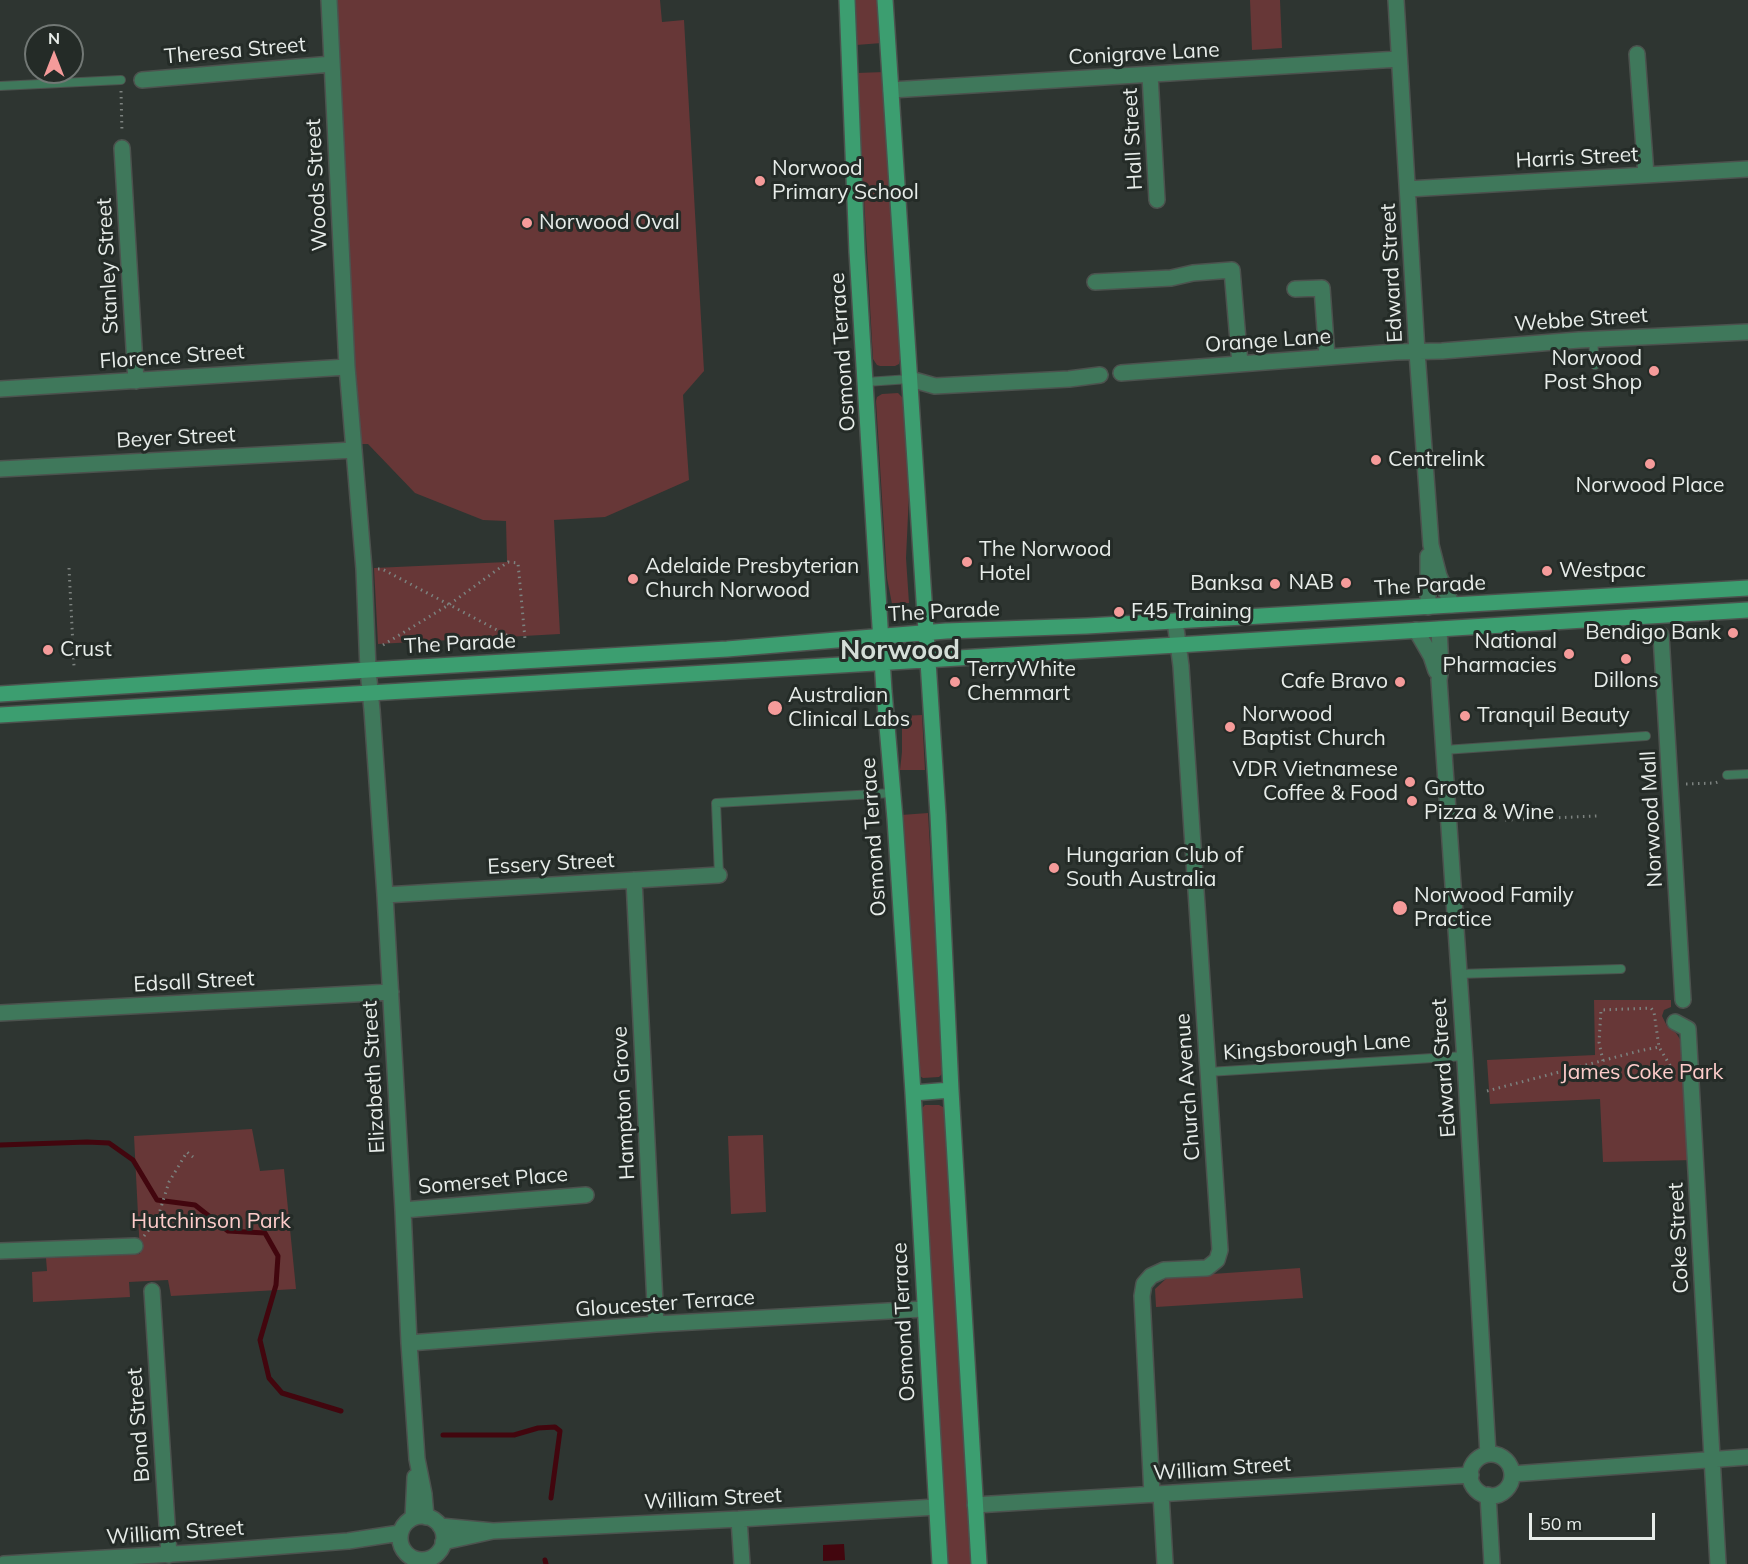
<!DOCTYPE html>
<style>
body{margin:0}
#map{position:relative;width:1748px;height:1564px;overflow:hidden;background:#2e3531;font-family:Mulish,sans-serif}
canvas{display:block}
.north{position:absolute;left:24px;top:24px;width:60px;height:60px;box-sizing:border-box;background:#242b27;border:2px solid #727875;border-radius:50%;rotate:0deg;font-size:16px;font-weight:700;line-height:24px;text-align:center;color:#e7ece9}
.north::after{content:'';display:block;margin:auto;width:21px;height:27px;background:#f59b9a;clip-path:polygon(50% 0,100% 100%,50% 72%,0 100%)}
.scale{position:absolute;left:1529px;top:1513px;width:126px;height:27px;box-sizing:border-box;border:3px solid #e7ece9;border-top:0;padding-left:8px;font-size:18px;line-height:21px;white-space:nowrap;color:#e7ece9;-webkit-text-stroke:4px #242b27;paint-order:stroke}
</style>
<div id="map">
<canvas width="1748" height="1564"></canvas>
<div class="north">N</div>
<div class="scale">50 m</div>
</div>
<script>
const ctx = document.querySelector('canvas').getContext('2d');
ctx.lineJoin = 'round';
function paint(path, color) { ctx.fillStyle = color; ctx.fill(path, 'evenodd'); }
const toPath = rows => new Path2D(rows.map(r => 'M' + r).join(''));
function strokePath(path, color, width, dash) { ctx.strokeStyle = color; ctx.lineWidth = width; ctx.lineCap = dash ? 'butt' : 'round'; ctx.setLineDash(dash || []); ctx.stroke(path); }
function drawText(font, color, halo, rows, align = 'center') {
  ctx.font = font + ' Mulish,sans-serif'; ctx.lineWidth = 6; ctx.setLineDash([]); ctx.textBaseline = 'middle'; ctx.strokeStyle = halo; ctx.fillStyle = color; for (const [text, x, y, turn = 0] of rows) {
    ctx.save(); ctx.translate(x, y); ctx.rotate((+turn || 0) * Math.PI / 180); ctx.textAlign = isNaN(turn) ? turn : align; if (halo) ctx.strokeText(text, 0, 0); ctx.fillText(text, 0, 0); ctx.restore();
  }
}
const green = toPath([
 [336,0,660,0,662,22,684,20,704,371,683,395,689,480,605,517,554,520,560,634,378,644,374,568,507,562,506,521,483,520,415,493,368,444,359,444,340,64],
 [853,0,879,0,882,43,856,45],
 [1250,0,1280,0,1282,48,1252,50],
 [884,72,901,355,899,364,895,366,880,366,877,365,873,359,857,73],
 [898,393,901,396,904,400,909,494,906,558,909,603,892,604,887,578,876,401,877,397,882,394],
 [922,715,925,770,900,770,902,752,902,716],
 [928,813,943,1073,939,1077,923,1078,918,1075,901,815],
 [1594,1000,1671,1000,1671,1007,1664,1010,1662,1016,1667,1026,1676,1033,1690,1055,1696,1160,1603,1162,1600,1099,1490,1104,1487,1060,1595,1055],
 [925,1105,939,1105,945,1108,973,1564,946,1564,920,1110],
 [252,1129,260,1171,284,1169,296,1289,171,1296,168,1280,129,1282,130,1297,33,1302,32,1272,47,1271,46,1258,140,1254,134,1136],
 [763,1135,766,1212,731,1214,728,1136],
 [1300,1268,1303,1298,1156,1307,1155,1289,1168,1277]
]);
const water = toPath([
 [844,1544,845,1560,823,1561,823,1545]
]);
const stream = toPath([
 [0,1145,87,1142,109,1143,133,1160,157,1200,195,1205,228,1231,265,1233,278,1256,276,1285,260,1340,269,1378,282,1393,341,1411],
 [443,1435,514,1435,538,1428,555,1427,560,1431,551,1498],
 [545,1560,546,1564]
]);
const path = toPath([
 [121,91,122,133],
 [69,568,74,666],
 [378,569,382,569,514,639],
 [383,645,450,604,508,562,518,563,525,639],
 [1686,784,1715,783,1718,782],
 [1505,820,1597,816],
 [1603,1061,1599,1042,1601,1010,1651,1008,1654,1012,1659,1047,1674,1072],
 [1487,1091,1639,1051,1659,1047],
 [144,1236,157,1220,169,1182,187,1152,193,1157]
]);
const lane = toPath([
 [0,86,121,80],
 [1593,340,1595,365],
 [866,382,910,379],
 [1444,750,1646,736],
 [1727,775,1748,774],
 [719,875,716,803,892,793],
 [1458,974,1621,969],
 [1208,1072,1465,1056]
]);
const street = toPath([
 [329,0,347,367,364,569,368,670,372,710,385,895,403,1210,409,1343,417,1459,424,1494,426,1517],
 [1396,0,1417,352,1431,545,1439,576,1452,605],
 [1637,54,1646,175],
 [1150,75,1157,200],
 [142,80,332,64],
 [891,90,1399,59],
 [122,148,136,381],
 [1408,189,1748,169],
 [1095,282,1171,278,1193,273,1232,270,1240,364],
 [1295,289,1322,288,1327,357],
 [1121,373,1396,352,1442,351,1579,340,1748,332],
 [910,379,935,386,1069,379,1100,375],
 [0,389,347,367],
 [0,469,354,450],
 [1428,607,1428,556],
 [1439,629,1441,668,1439,680,1465,1061,1488,1454],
 [1416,630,1431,656,1436,671],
 [1661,635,1683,1000],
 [634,880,656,1324],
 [385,895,719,875],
 [0,1013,391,992],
 [1675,1022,1688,1029,1718,1564],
 [403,1210,586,1195],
 [0,1251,135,1246],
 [152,1291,169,1555],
 [409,1343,656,1324,924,1309],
 '1470 1475a21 21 0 1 1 42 0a21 21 0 1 1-42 0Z',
 [1512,1474,1748,1457],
 [1152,1494,1142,1296,1144,1284,1151,1276,1164,1270,1207,1268,1217,1260,1220,1250,1181,666,1175,621],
 [1161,1494,1165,1564],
 [1488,1495,1492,1564],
 [975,1505,1471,1475],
 '400 1538a22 22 0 1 1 44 0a22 22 0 1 1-44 0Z',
 [413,1518,415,1477],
 [739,1519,742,1564],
 [440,1526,493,1531,443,1542],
 [493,1531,739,1519,936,1507],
 [4,1564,207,1552,348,1541,400,1533]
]);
const secondary = toPath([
 [847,0,857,252,884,691,895,819,913,1093,940,1564],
 [885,0,938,815,951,1090,979,1564],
 [0,694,368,670,727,649,946,631,1087,626,1748,588],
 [0,715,1177,645,1748,610],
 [913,1093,951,1090]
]);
const markers = [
 [760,181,6,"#f59b9a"],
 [527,223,6,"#f59b9a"],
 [1654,371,6,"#f59b9a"],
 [1376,460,6,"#f59b9a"],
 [1650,464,6,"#f59b9a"],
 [967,562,6,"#f59b9a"],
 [1547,571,6,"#f59b9a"],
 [633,579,6,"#f59b9a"],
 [1346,583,6,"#f59b9a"],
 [1275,584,6,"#f59b9a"],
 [1119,612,6,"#f59b9a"],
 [1733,633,6,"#f59b9a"],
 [48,650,6,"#f59b9a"],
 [1569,654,6,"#f59b9a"],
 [1626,659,6,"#f59b9a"],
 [955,682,6,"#f59b9a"],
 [1400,682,6,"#f59b9a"],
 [775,708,8,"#f59b9a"],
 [1465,716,6,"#f59b9a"],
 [1230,727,6,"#f59b9a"],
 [1410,782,6,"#f59b9a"],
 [1412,801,6,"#f59b9a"],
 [1054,868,6,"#f59b9a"],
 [1400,908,8,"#f59b9a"]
];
const streetNames = [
 ["Theresa Street",235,51,-5],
 ["Conigrave Lane",1144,54,-3],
 ["Hall Street",1133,139,-93],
 ["Harris Street",1577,158,-3],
 ["Woods Street",317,185,-93],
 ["Stanley Street",108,266,-93],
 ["Edward Street",1392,273,-93],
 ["Webbe Street",1581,320,-4],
 ["Orange Lane",1268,341,-4],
 ["Osmond Terrace",843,352,-94],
 ["Florence Street",172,357,-4],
 ["Beyer Street",176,438,-3],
 ["The Parade",1430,586,-3],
 ["The Parade",944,612,-3],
 ["The Parade",460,644,-3],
 ["Norwood Mall",1652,819,-93],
 ["Osmond Terrace",874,837,-94],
 ["Essery Street",551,864,-3],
 ["Edsall Street",194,982,-3],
 ["Kingsborough Lane",1317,1047,-4],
 ["Edward Street",1444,1068,-94],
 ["Elizabeth Street",374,1077,-93],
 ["Church Avenue",1188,1087,-94],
 ["Hampton Grove",624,1103,-93],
 ["Somerset Place",493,1181,-5],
 ["Coke Street",1679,1238,-93],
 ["Gloucester Terrace",665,1304,-4],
 ["Osmond Terrace",904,1322,-93],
 ["Bond Street",139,1425,-94],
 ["William Street",1222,1469,-4],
 ["William Street",713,1499,-3],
 ["William Street",175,1533,-4]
];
const poiNames = [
 ["Norwood",772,169],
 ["Primary School",772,193],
 ["Norwood Oval",539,223],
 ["Norwood",1642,359,"right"],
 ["Post Shop",1642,383,"right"],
 ["Centrelink",1388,460],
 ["Norwood Place",1650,486,"center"],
 ["The Norwood",979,550],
 ["Hotel",979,574],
 ["Adelaide Presbyterian",645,567],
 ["Church Norwood",645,591],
 ["Westpac",1559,571],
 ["NAB",1334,583,"right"],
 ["Banksa",1263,584,"right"],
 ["F45 Training",1131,612],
 ["Bendigo Bank",1721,633,"right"],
 ["National",1557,642,"right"],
 ["Pharmacies",1557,666,"right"],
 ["Crust",60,650],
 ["TerryWhite",967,670],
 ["Chemmart",967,694],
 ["Dillons",1626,681,"center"],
 ["Cafe Bravo",1388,682,"right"],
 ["Australian",788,696],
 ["Clinical Labs",788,720],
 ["Norwood",1242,715],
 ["Baptist Church",1242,739],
 ["Tranquil Beauty",1477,716],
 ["VDR Vietnamese",1398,770,"right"],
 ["Coffee & Food",1398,794,"right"],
 ["Grotto",1424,789],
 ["Pizza & Wine",1424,813],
 ["Hungarian Club of",1066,856],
 ["South Australia",1066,880],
 ["Norwood Family",1414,896],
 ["Practice",1414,920]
];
const parkNames = [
 ["James Coke Park",1642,1073],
 ["Hutchinson Park",211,1222]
];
const districtNames = [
 ["Norwood",900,651]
];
paint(green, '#673737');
paint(water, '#42060e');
strokePath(stream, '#42060e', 5);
strokePath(lane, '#4c524e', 10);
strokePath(street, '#4c524e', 18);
strokePath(secondary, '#4c524e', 18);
strokePath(path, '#7c827f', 3, [1.5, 4.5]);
strokePath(lane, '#3f785b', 8);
strokePath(street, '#3f785b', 15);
strokePath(secondary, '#3c9e70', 15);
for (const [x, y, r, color] of markers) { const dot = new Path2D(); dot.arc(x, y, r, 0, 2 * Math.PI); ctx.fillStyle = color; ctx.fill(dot); strokePath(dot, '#242b27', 2); }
drawText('21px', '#e7ece9', '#242b27', streetNames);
drawText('21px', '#e7ece9', '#242b27', poiNames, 'left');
drawText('21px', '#fdccca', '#242b27', parkNames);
drawText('bold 27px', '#d4ded8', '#242b27', districtNames);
</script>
